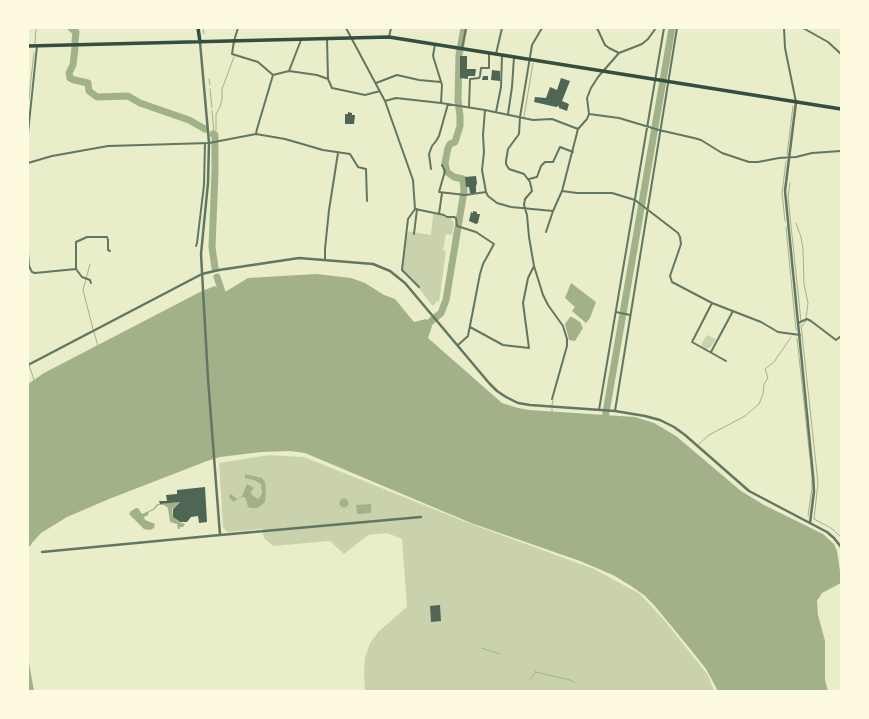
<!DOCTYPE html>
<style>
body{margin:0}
#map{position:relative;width:869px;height:719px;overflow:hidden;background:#e9edc9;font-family:"Public Sans",sans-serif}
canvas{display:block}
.frame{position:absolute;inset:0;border:29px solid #fefae0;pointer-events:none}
</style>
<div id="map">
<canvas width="869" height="719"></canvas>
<div class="frame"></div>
</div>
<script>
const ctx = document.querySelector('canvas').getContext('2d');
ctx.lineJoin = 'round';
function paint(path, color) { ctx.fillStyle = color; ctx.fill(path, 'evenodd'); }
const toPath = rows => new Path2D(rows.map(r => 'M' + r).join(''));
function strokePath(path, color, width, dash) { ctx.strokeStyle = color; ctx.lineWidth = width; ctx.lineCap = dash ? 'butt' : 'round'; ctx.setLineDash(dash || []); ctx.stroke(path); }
const green = toPath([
 [433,214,451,218,454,223,452,234,454,235,446,234,443,250,446,251,439,302,437,301,433,306,411,279,401,271,406,231,431,235],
 [707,335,716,339,710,348,706,349,701,345],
 [269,455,304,457,466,522,594,569,640,594,664,620,708,675,714,691,365,691,364,674,365,658,370,643,379,631,407,607,402,539,387,533,368,535,344,554,330,541,273,546,264,538,262,529,227,532,223,527,219,463]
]);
const water = toPath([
 [316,274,351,278,365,283,384,295,395,299,414,322,426,319,432,326,428,338,502,403,518,408,529,410,635,417,654,423,676,436,741,491,764,505,823,534,834,544,837,551,841,578,841,583,822,593,817,601,818,615,825,641,825,680,828,691,718,691,706,669,691,650,654,605,644,595,631,586,613,575,580,561,471,523,305,453,290,451,261,452,220,457,207,461,109,499,67,517,41,533,32,543,28,549,28,384,44,373,202,291,215,286,225,292,248,278],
 [571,283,596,302,590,318,586,323,572,311,575,307,565,298],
 [570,317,572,317,580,322,583,328,575,341,569,340,565,324],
 [245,474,262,478,265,482,266,490,265,502,258,508,251,508,248,507,246,499,244,497,241,497,234,502,230,499,229,496,231,494,237,499,242,496,247,484,254,488,251,491,252,495,258,499,260,497,262,493,261,484,254,480,245,478],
 '339.5 503a4.5 4.5 0 1 1 9 0a4.5 4.5 0 1 1-9 0Z',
 [180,502,172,509,173,517,179,522,185,524,183,527,180,527,180,529,178,529,177,524,170,522,168,508,164,505,158,505,154,510,149,512,148,515,144,517,145,520,155,524,154,528,150,530,144,529,129,514,131,511,136,508,138,508,142,514,153,509,157,504],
 [371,504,371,513,357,514,356,505],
 [28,657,32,680,34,691,28,691]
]);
const stream = toPath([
 [203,28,204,34],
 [35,43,36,28],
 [209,79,210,85],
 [210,89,212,108],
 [28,107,34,52],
 [212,111,214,134],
 [524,117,533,63],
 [215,135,216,130,216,114,220,107,222,99,222,89,234,57],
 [787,155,793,106],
 [790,183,788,197,801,321],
 [785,221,782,193,786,161],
 [796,223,801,237,803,249,804,284,808,303,806,318],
 [786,227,796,330],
 [90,264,83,290,93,329],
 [801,325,818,483,814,519,831,528,841,537],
 [802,326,806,321],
 [94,332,98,346],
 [797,338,812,477,812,488,808,516],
 [28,362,34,380],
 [552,405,553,400],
 [552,409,552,412],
 [699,444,709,435,745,416,759,404,763,394,764,384,768,378,765,369,774,362,791,337],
 [481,648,500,654],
 [536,672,570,680,575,683],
 [530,679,536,672,535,671]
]);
const river = toPath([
 [71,28,76,32,75,42],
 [75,48,73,65,69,73,70,78,74,80,88,83,89,91,97,97,128,96,140,103,189,120,205,129],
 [213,134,215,135,215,140],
 [215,144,215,172,212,247,215,268],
 [217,277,224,298],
 [429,323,441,313,446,300,464,191,463,179,454,177,447,172,445,163,448,148,450,144,455,142,460,126,460,116,458,100,459,55,464,28],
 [604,424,672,28]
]);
const building = toPath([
 [460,56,467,56,467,69,476,69,475,76,468,76,468,79,460,78],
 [492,70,500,71,500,81,491,80],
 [483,76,488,76,488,80,482,80],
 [561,78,570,81,562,101,569,104,567,111,559,108,559,106,556,107,534,102,535,97,546,98,550,87,557,90],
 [348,112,352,113,352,115,355,115,354,124,345,124,345,114,348,114],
 [476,176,477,183,476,186,476,193,470,193,469,187,466,187,465,177],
 [473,211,477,212,477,214,480,214,478,223,476,224,469,221,471,212,473,213],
 [205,487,207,522,199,523,198,516,191,517,187,522,180,522,173,517,173,509,180,502,160,504,159,501,167,501,166,495,177,494,177,490],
 [440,605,441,621,431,622,430,606]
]);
const minor = toPath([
 [238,28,234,41,232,54,258,62,273,75],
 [346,28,385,101,413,180,415,209,408,219,402,270,419,287],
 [542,28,532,45,520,117,519,134,508,149,506,161,506,164,509,169,524,174,530,182,532,191,525,199,524,205,527,215,529,237,534,266,543,295,548,305,563,326,567,339,567,346,552,399],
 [597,28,605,45,609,48,619,53],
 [784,28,785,48,796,102],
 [803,28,828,42,841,54],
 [389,37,391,28],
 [327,39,328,79],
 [435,44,433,56,442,85,441,103],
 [462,48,466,28],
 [496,54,502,28],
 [289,71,301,40],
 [376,83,397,75,419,80,441,82],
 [385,101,396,98,441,103,485,110,533,120,552,119,578,129],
 [469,107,470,79,479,78,480,76,481,68,489,68,489,54],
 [485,110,483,135,484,152,482,170,486,192,488,196,497,203,511,207,553,211,562,191,578,129,587,119,589,114,587,98,591,88,598,77,619,53,642,44,648,39,656,28],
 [496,112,501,87,502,55],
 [508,114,512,87,514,57],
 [589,114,619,118,659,130,694,138,701,140,722,153,749,162,758,162,779,158,796,157,812,153,841,151],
 [28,133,37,46],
 [256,134,257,129,273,75,289,71,317,75,328,79,332,88,365,95,380,91],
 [28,163,52,156,108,146,209,143,256,134,285,139,323,150,350,154,358,167,366,169,367,201],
 [442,165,445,171,439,192,465,195,486,192],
 [431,169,429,154,432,146,436,141,439,136,448,104],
 [529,179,537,177,541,166,545,162,553,162,560,147,573,152],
 [562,191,577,193,612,193,635,200,678,233,680,237,681,244,670,276,672,282,712,303,761,322,778,332,800,335],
 [415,209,444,215,447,217,454,217,456,218,457,226,476,232,494,244,483,264,480,274,468,336,458,345],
 [439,214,442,193],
 [546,232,553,211],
 [414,234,417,209],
 [196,246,197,243,204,185,205,143],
 [28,253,29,266,32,272,35,273,76,269],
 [325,259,325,249,329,210,338,153],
 [91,283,90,280,82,277,76,269,76,242,87,237,107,237,108,240,108,250,110,251],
 [712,303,692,342,726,361],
 [616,312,630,315],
 [798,323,807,319,811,321,836,340,841,336],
 [470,327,503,345,529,348,523,303,528,278,534,266],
 [711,352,733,311],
 [599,410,664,28],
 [615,411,677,28]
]);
const tertiary = toPath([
 [796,102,785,191,813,475,814,491,810,523],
 [28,365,202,274,219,270,299,258,373,264,390,271,405,283,489,383,497,391,506,397,518,403,530,405,615,411,645,416,660,420,674,427,685,435,749,491,827,532,834,538,841,547],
 [220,535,421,517],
 [42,552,220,535,208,379,201,254,208,183,209,143,200,42]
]);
const primary = toPath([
 [198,28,200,42],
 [28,46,389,37,841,109]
]);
paint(green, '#cad2ad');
paint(water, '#a3b18a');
strokePath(stream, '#a3b18a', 1);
strokePath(river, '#a3b18a', 7);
paint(building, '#4f6655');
strokePath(minor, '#617663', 2);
strokePath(tertiary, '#617663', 2.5);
strokePath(primary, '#344e41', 3.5);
</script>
